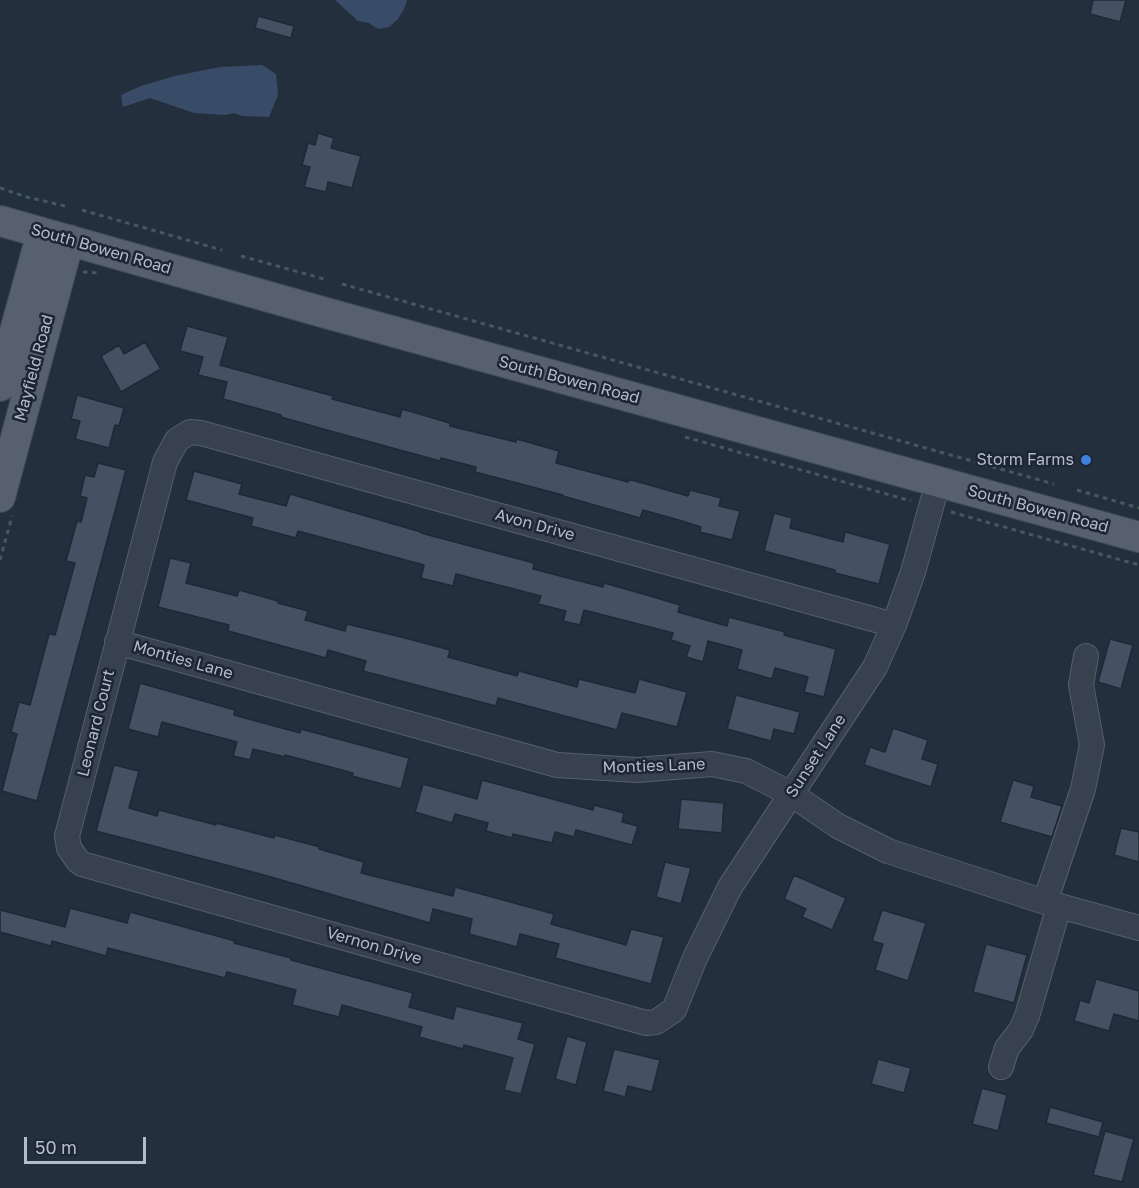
<!DOCTYPE html>
<style>
body{margin:0}
#map{position:relative;width:1139px;height:1188px;overflow:hidden;background:#242f3e;font-family:"Golos Text",sans-serif}
canvas{display:block}
.scale{position:absolute;left:24px;top:1137px;width:122px;height:27px;box-sizing:border-box;border:3px solid #b4bcc9;border-top:0;padding-left:8px;font-size:18px;line-height:21px;white-space:nowrap;color:#b4bcc9;-webkit-text-stroke:4px #1d2633;paint-order:stroke}
</style>
<div id="map">
<canvas width="1139" height="1188"></canvas>
<div class="scale">50 m</div>
</div>
<script>
const ctx = document.querySelector('canvas').getContext('2d');
ctx.lineJoin = 'round';
function paint(path, color) { ctx.fillStyle = color; ctx.fill(path, 'evenodd'); }
const toPath = rows => new Path2D(rows.map(r => 'M' + r).join(''));
function strokePath(path, color, width, dash) { ctx.strokeStyle = color; ctx.lineWidth = width; ctx.lineCap = dash ? 'butt' : 'round'; ctx.setLineDash(dash || []); ctx.stroke(path); }
function drawText(font, color, halo, rows, align = 'center') {
  ctx.font = font + ' "Golos Text",sans-serif'; ctx.lineWidth = 5; ctx.setLineDash([]); ctx.textBaseline = 'middle'; ctx.strokeStyle = halo; ctx.fillStyle = color; for (const [text, x, y, turn = 0] of rows) {
    ctx.save(); ctx.translate(x, y); ctx.rotate((+turn || 0) * Math.PI / 180); ctx.textAlign = isNaN(turn) ? turn : align; if (halo) ctx.strokeText(text, 0, 0); ctx.fillText(text, 0, 0); ctx.restore();
  }
}
const water = toPath([
 [335,0,407,0,404,9,398,19,389,27,378,29,369,23,358,21],
 [262,65,276,74,278,95,269,117,242,116,234,113,225,115,194,113,150,98,123,107,121,95,141,86,175,76,220,67]
]);
const building = toPath([
 [1093,0,1126,0,1120,22,1090,14,1093,0],
 [258,16,294,26,291,38,255,28,258,16],
 [318,133,334,138,331,148,361,156,352,188,328,182,326,192,304,187,310,167,302,165,308,143,315,145,318,133],
 [187,326,228,337,220,365,333,396,332,399,400,417,402,409,450,423,450,426,516,442,517,439,559,451,556,463,628,482,628,479,688,496,690,490,721,498,719,506,740,511,732,540,700,532,701,527,682,521,643,510,640,518,563,496,563,495,475,472,476,467,441,458,440,461,334,432,281,417,281,415,223,399,227,382,198,375,203,357,180,351,187,326],
 [145,342,161,369,121,392,101,356,119,345,124,354,145,342],
 [77,395,124,408,119,426,115,425,109,448,75,439,80,421,71,419,77,395],
 [98,463,126,470,37,801,2,791,17,734,11,732,19,702,30,705,49,634,55,635,75,563,66,561,77,521,81,522,87,498,80,496,85,475,94,477,98,463],
 [194,471,242,484,239,494,286,506,290,494,421,532,421,533,534,563,533,569,603,587,604,583,650,596,680,605,678,612,727,626,729,617,785,632,784,635,836,649,824,697,804,692,808,677,775,668,772,679,737,669,742,650,708,641,703,662,686,657,690,646,671,640,673,633,584,610,580,625,563,621,566,611,538,604,541,596,456,574,453,586,421,578,424,565,298,531,296,538,251,526,253,518,186,500,194,471],
 [774,513,792,518,790,528,843,542,845,532,890,544,879,584,835,573,835,570,764,551,774,513],
 [170,558,191,563,186,583,237,596,239,590,278,601,278,603,308,611,305,620,345,631,347,624,405,638,450,650,448,657,517,676,519,671,577,687,579,679,635,693,639,679,687,692,677,727,622,713,617,730,498,698,496,706,363,671,366,661,328,650,326,658,228,631,229,625,158,607,170,558],
 [1110,639,1133,645,1121,689,1098,682,1110,639],
 [140,683,235,710,234,715,300,733,301,729,409,758,401,789,352,776,353,773,285,755,285,757,253,749,250,760,233,756,237,742,162,722,158,737,128,729,140,683],
 [736,695,800,712,794,734,774,729,771,741,727,729,736,695],
 [893,728,928,740,922,759,938,764,931,787,864,765,870,747,885,752,893,728],
 [114,765,139,771,129,808,157,816,159,810,216,825,216,823,274,838,275,835,320,847,319,849,364,862,361,873,453,896,455,887,496,898,554,914,551,924,626,945,631,929,664,937,651,984,555,958,559,944,520,934,517,947,469,934,472,919,433,909,430,923,264,875,96,831,114,765],
 [482,780,593,810,594,805,624,813,622,822,638,826,632,845,576,830,574,837,555,832,552,843,513,834,512,838,486,831,488,823,455,814,452,823,415,812,423,784,477,799,482,780],
 [1013,780,1034,786,1031,797,1062,806,1052,837,1000,822,1013,780],
 [681,799,724,803,722,833,678,829,681,799],
 [1121,828,1139,832,1139,862,1114,855,1121,828],
 [665,862,691,868,681,904,656,897,665,862],
 [794,875,846,898,832,930,802,917,806,909,784,899,794,875],
 [70,908,127,923,130,912,235,941,234,943,291,958,291,960,413,993,409,1007,453,1019,456,1006,523,1023,518,1039,535,1044,521,1094,504,1090,513,1058,464,1045,463,1049,419,1037,422,1027,342,1005,339,1017,292,1005,296,990,227,972,225,978,108,948,106,956,52,941,51,946,0,932,0,910,65,927,70,908],
 [882,910,926,923,908,981,875,970,883,944,872,941,882,910],
 [986,944,1027,955,1014,1003,973,992,986,944],
 [1096,979,1139,991,1139,1021,1114,1014,1109,1031,1074,1021,1080,1000,1089,1003,1096,979],
 [567,1036,587,1042,576,1085,555,1079,567,1036],
 [614,1049,660,1060,652,1092,628,1086,625,1097,603,1091,614,1049],
 [878,1059,911,1068,904,1093,871,1084,878,1059],
 [982,1088,1007,1095,998,1131,972,1124,982,1088],
 [1050,1107,1103,1122,1099,1137,1046,1123,1050,1107],
 [1105,1131,1134,1139,1122,1182,1093,1175,1105,1131]
]);
const path = toPath([
 [0,188,27,197,65,206],
 [82,210,222,250],
 [241,256,324,279],
 [83,272,98,273],
 [342,284,1054,484],
 [685,437,911,501],
 [1077,490,1139,508],
 [951,512,1139,565],
 [0,560,12,516]
]);
const minor = toPath([
 [894,625,201,433,190,432,177,440,165,462,67,836,69,848,78,861,82,864,646,1023,656,1022,674,1010,695,958,730,887,875,667,894,625,913,572,938,482],
 [117,642,557,765,637,770,712,764,746,771,791,794,838,826,888,851,1045,902,1139,928],
 [1045,902,1083,789,1092,745,1081,685,1086,656],
 [1001,1067,1007,1048,1021,1030,1027,1016,1059,906]
]);
const major = toPath([
 [0,221,326,313,1139,537],
 [0,386,42,233],
 [0,497,69,240]
]);
const markers = [
 [1086,460,6,"#3f7fe0"]
];
const streetNames = [
 ["South Bowen Road",101,249,16],
 ["Mayfield Road",34,368,-75],
 ["South Bowen Road",569,380,15],
 ["South Bowen Road",1038,509,15],
 ["Avon Drive",535,525,15],
 ["Monties Lane",183,660,16],
 ["Leonard Court",96,723,-76],
 ["Sunset Lane",816,756,-57],
 ["Monties Lane",654,766,-2],
 ["Vernon Drive",374,946,16]
];
const poiNames = [
 ["Storm Farms",1074,460]
];
paint(water, '#394c67');
paint(building, '#455162');
strokePath(building, '#1f2835', 1.5);
strokePath(minor, '#565f6c', 26);
strokePath(major, '#414a57', 32);
strokePath(path, '#44595c', 3, [4.5, 4.5]);
strokePath(minor, '#38414e', 24);
strokePath(major, '#56606e', 30);
for (const [x, y, r, color] of markers) { const dot = new Path2D(); dot.arc(x, y, r, 0, 2 * Math.PI); ctx.fillStyle = color; ctx.fill(dot); strokePath(dot, '#1d2633', 2); }
drawText('16px', '#b4bcc9', '#1d2633', streetNames);
drawText('16px', '#b4bcc9', '#1d2633', poiNames, 'right');
</script>
